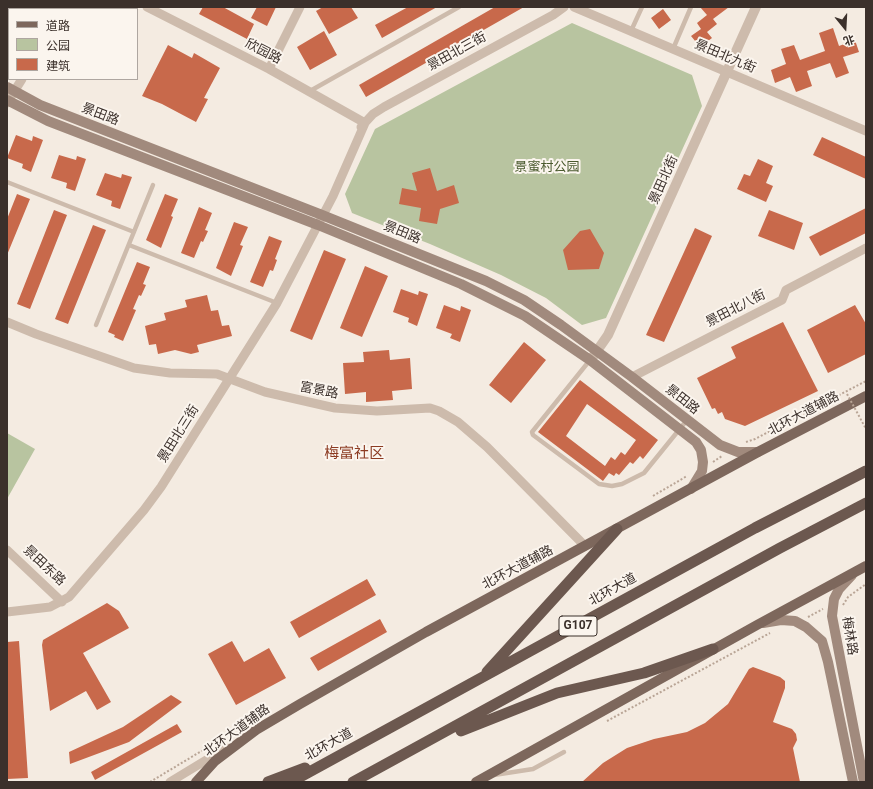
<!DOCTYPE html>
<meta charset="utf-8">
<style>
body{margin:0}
#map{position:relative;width:873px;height:789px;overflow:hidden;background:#f4ebe1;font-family:Roboto,"Noto Sans SC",sans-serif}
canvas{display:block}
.frame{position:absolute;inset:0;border:8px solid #3b302b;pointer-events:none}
.legend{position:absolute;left:8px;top:8px;width:130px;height:72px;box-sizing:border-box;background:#fbf5ee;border:1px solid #aea6a0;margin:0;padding:5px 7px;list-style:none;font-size:12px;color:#3b302b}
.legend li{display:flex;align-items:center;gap:8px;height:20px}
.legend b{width:20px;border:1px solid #aea6a0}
.north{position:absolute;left:825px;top:8px;width:40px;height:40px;-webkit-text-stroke:3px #fbf5ee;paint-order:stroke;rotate:162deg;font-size:11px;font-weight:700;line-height:16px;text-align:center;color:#3b302b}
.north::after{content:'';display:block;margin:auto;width:14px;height:18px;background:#3b302b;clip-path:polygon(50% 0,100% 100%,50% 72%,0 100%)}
</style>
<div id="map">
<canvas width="873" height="789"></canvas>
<div class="frame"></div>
<ul class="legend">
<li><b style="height:5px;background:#7d675c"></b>道路</li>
<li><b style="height:11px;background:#b8c4a0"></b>公园</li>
<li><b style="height:11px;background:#c8694b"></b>建筑</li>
</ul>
<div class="north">北</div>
</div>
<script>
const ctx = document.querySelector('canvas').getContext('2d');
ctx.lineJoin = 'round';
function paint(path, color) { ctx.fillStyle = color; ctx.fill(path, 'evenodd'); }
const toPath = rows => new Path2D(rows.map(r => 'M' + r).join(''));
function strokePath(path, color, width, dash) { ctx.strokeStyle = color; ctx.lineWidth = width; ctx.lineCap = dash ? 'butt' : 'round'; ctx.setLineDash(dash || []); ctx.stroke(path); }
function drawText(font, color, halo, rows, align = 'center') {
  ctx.font = font + ' Roboto,"Noto Sans SC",sans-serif'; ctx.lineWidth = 4; ctx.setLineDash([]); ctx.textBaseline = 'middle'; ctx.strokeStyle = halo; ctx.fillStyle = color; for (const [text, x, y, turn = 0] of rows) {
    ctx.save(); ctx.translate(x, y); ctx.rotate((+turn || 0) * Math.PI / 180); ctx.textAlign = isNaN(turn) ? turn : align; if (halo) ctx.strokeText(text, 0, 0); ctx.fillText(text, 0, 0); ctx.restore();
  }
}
const green = toPath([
 [572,23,692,75,702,106,606,318,582,325,546,298,501,275,430,244,352,213,345,194,375,129],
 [7,433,35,449,7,499]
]);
const building = toPath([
 [203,7,223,7,254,24,247,39,199,14],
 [257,7,276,7,267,26,251,18],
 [323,7,351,7,358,18,329,34,316,11],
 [408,7,437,7,382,38,375,25],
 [495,7,524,7,366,97,359,85],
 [700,7,729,7,713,19,717,24,707,32,712,38,700,47,691,36,701,29,697,23,707,15],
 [663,9,671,20,659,29,651,18],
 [833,28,839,46,855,40,859,52,843,57,849,73,836,78,830,63,807,71,812,86,796,92,790,77,775,83,771,70,786,64,781,49,794,45,800,60,825,51,819,33],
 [324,31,337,55,310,70,297,47],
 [168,45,192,58,194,53,220,68,204,98,208,99,196,122,162,104,142,96],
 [16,135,32,141,33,136,43,140,31,172,22,168,23,164,7,158],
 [822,137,866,157,866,179,813,155],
 [59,155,76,160,77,156,86,159,75,191,66,188,67,183,51,178],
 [758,159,773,166,766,183,773,186,766,202,737,189,744,174,750,176],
 [430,168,437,191,454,185,459,203,440,209,437,224,419,221,421,208,399,204,402,188,417,191,412,173],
 [105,173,121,178,122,174,132,177,120,209,111,206,112,201,96,195],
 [17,194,30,199,7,255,7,219],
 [165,194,178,199,171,216,173,217,161,248,146,240],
 [199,207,212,213,205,230,208,231,203,242,201,241,194,258,181,253],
 [866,208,866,233,820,256,809,237],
 [54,210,67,215,30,309,17,304],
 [769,210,803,223,794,250,758,236],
 [234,222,248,227,240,245,243,246,231,276,216,268],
 [93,225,106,230,68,324,55,319],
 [695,228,712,236,664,342,646,335],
 [590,229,604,253,599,269,568,270,563,250,580,231],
 [269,236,282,241,275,259,277,260,273,271,270,270,263,287,250,282],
 [324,250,346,259,312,340,290,331],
 [137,262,150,267,143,284,146,285,141,296,139,295,133,309,136,310,123,341,114,337,115,335,108,332],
 [365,266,388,276,362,337,340,328],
 [401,289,418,295,419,291,428,294,417,326,408,322,409,318,393,312],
 [207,295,211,311,218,310,222,326,229,325,232,336,197,345,199,352,191,354,175,350,158,354,156,344,149,345,145,326,166,320,164,313,187,307,185,300],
 [444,305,460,311,461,306,471,310,460,342,450,338,452,334,436,328],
 [855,305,866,324,866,354,828,373,807,330],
 [783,322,818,391,745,426,725,419,722,412,718,414,715,408,712,409,697,378,736,358,731,347],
 [524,342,546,360,511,403,489,385],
 [389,350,390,360,410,358,412,389,392,391,393,400,379,401,366,402,366,392,345,394,343,363,364,362,363,352],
 [580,380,658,440,643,459,640,456,633,464,630,462,619,475,616,473,614,476,609,473,603,481,538,432],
 [587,404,636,440,625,455,621,452,615,460,611,457,605,466,566,436],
 [367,579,376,595,299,638,290,622],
 [107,603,119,611,129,628,83,653,111,702,97,710,86,691,50,711,42,645,43,640],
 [380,619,387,632,318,671,310,658],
 [19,641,28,778,7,779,7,642],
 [232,641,244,662,269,648,286,678,236,705,208,654],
 [753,667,780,677,785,681,785,688,773,722,792,729,796,734,797,740,793,748,800,782,582,782,603,763,627,748,654,739,687,732,705,723,728,704,749,669],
 [171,695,182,702,129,742,70,764,69,752,123,727],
 [177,724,182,732,95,780,91,772]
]);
const path = toPath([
 [746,442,755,439,866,381],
 [713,462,722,456],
 [653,496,687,476],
 [843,605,848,597,866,584],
 [808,617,823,609],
 [607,721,770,633],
 [150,782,248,723]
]);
const service = toPath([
 [631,31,642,7],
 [673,49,691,7],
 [310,91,459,7],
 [7,182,134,232],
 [129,245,277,303],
 [96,325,153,185],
 [590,360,532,432,533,435,599,484,612,486,622,484,644,473,687,420],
 [494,775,533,769,564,752]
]);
const minor = toPath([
 [147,7,269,69,365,123],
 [574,7,866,131],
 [59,9,60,7],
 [269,69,300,7],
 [7,103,22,79],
 [361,127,373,114,384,107,553,15,564,7],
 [7,322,36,334,134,368,170,373,217,374,265,392,335,408,377,411,430,408,439,411,458,422,487,447,585,546],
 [632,377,782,300,786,290,866,248],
 [7,550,62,602],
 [7,612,50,607,69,597,144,510,161,487,277,303,333,196,365,123],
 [170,782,226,748]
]);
const tertiary = toPath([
 [592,358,608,335,756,7]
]);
const secondary = toPath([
 [7,87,40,105,322,215,486,281,524,300,561,325,632,377,720,445,738,452,758,452],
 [7,100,48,121,318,225,461,284,525,316,590,360,696,442,701,450,703,462,702,471,691,489],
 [852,575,839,589,834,599,832,616,864,782],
 [763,623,781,620,795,621,806,627,822,641,828,662,853,782]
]);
const primary = toPath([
 [196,782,215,761,256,730,300,704,426,632,758,452,866,396],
 [476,782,757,625,866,566]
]);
const trunk = toPath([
 [487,672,617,529],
 [461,731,557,693,644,673,713,649],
 [268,782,305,768],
 [291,782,755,528,866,471],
 [353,782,780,548,866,503]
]);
const pathBridge = toPath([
 [847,394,866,429]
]);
const shields = [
 [578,626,38]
];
const shieldNames = [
 ["G107",578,626]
];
const streetNames = [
 ["欣园路",263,52,27],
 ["景田北三街",457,52,-29],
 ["景田北九街",725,57,23],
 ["景田路",100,115,21],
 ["景田北街",664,180,-66],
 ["景田路",402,233,22],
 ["景田北八街",736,309,-27],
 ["富景路",319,391,11],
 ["景田路",682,400,38],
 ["北环大道辅路",804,414,-28],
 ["景田北三街",179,434,-58],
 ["景田东路",44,566,43],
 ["北环大道辅路",518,568,-28],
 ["北环大道",613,590,-29],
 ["梅林路",849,636,81],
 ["北环大道辅路",237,731,-36],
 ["北环大道",329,745,-29]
];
const parkNames = [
 ["景蜜村公园",547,168]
];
const quarterNames = [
 ["梅富社区",354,454]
];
paint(green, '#b8c4a0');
paint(building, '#c8694b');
strokePath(path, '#b9a596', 2, [2, 2]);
strokePath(service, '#cdbbac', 4.5);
strokePath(minor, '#cdbbac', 9);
strokePath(tertiary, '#cdbbac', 10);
strokePath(secondary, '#a18a7d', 10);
strokePath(primary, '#7d675c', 10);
strokePath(trunk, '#6c584f', 11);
strokePath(pathBridge, '#b9a596', 2, [2, 2]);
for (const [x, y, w] of shields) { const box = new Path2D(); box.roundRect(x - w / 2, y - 10, w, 20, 3); ctx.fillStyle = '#fbf5ee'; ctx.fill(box); strokePath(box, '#3b302b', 1); }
drawText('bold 12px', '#3b302b', null, shieldNames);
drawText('13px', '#3b302b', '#fbf5ee', streetNames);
drawText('13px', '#4a5a2e', '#fbf5ee', parkNames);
drawText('15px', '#8c3b22', '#fbf5ee', quarterNames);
</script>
